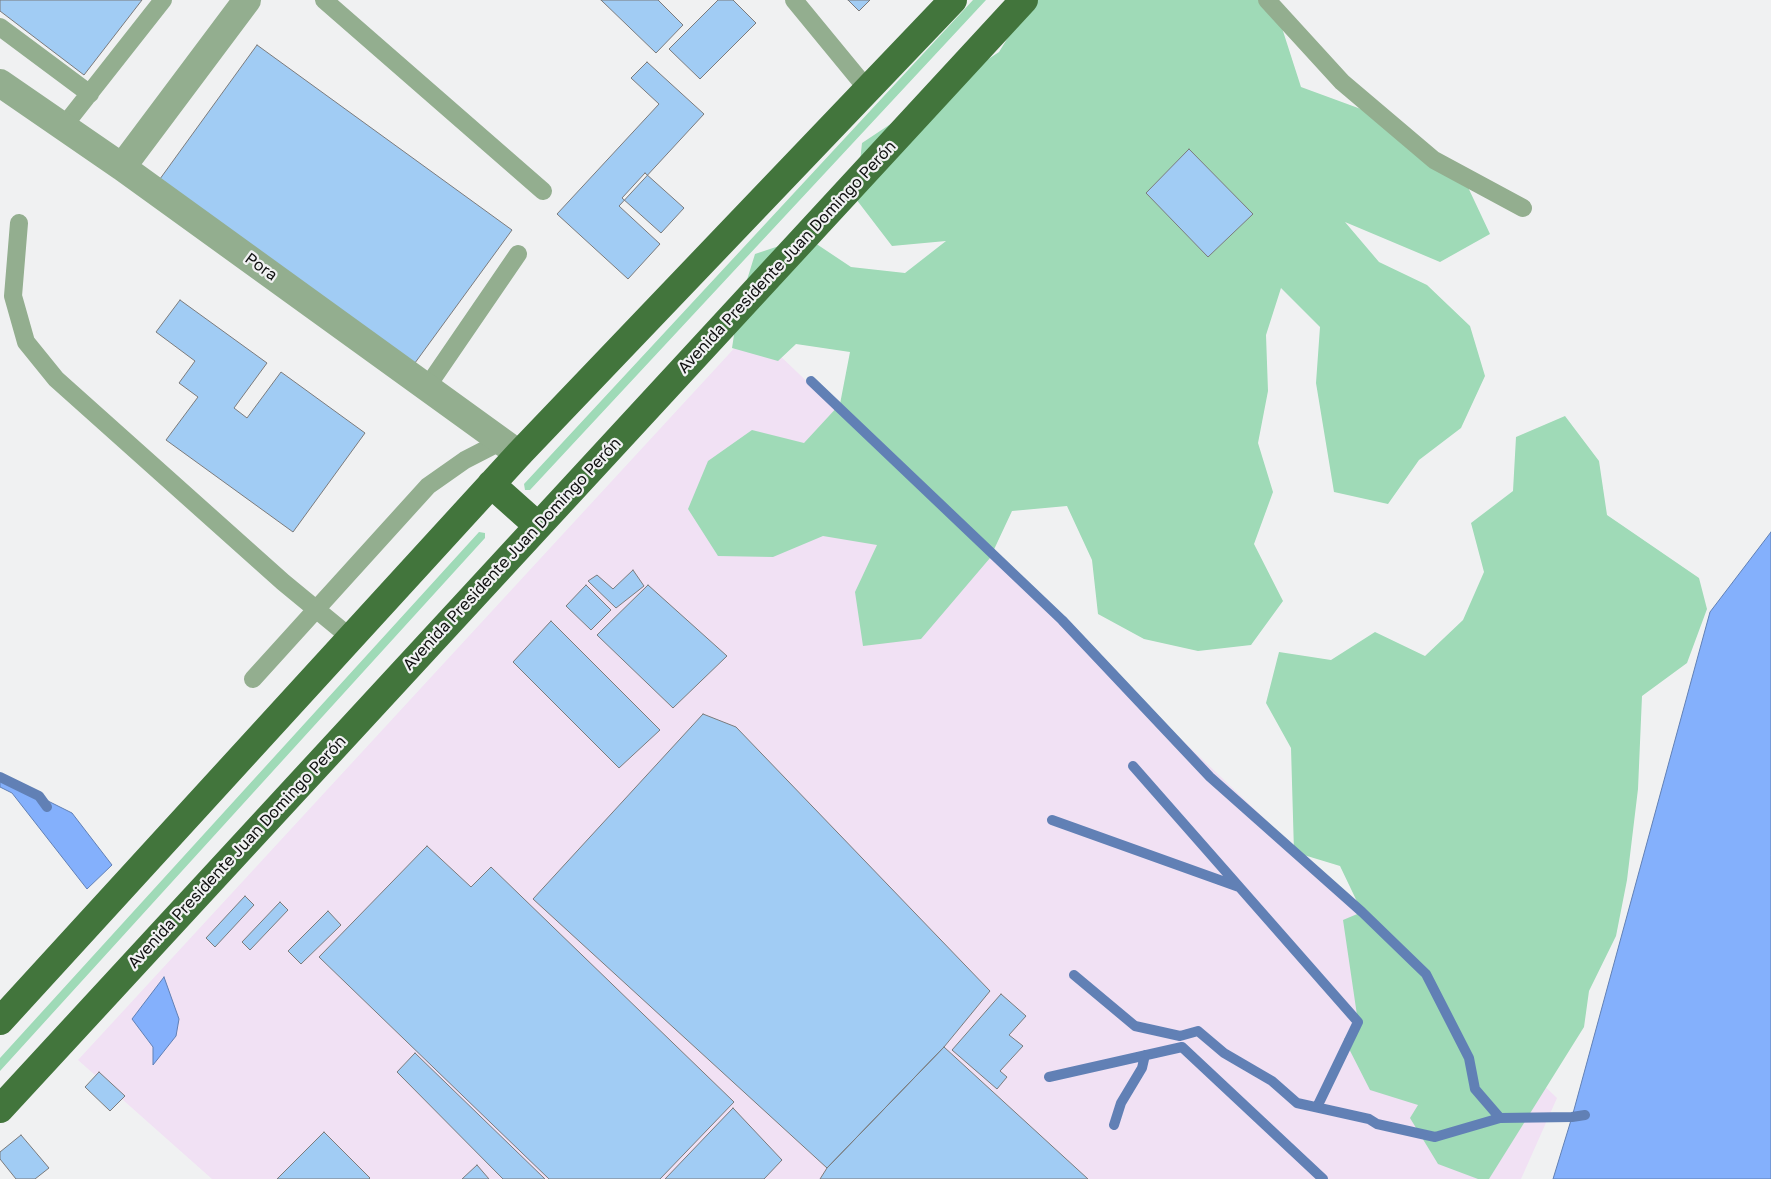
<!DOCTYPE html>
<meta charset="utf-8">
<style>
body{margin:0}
canvas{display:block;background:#f0f1f2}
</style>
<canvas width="1771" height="1179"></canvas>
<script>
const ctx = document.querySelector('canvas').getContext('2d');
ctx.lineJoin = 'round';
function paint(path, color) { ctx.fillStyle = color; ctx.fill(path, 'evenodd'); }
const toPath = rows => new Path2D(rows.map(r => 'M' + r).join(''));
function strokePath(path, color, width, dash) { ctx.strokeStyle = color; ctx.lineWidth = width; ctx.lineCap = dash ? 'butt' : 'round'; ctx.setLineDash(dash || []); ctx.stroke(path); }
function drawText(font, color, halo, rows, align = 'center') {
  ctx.font = font + ' "Golos Text",sans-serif'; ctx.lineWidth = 4.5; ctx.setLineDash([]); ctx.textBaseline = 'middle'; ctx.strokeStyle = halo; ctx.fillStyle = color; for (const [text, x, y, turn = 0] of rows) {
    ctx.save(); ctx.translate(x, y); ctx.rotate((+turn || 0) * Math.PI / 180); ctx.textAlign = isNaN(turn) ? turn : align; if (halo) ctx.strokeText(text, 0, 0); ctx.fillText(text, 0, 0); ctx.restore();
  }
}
const industrial = toPath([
 [752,329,1557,1098,1521,1179,212,1179,78,1060]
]);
const green = toPath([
 [973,0,986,0,530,490,525,490,524,484],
 [1031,0,1273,0,1301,87,1399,123,1466,183,1490,234,1440,262,1345,222,1379,262,1427,285,1470,326,1485,376,1461,428,1419,460,1388,504,1334,492,1316,383,1320,327,1281,288,1266,335,1268,391,1258,443,1273,492,1254,544,1283,601,1251,645,1198,651,1144,639,1098,614,1092,560,1067,506,1012,511,990,558,921,639,863,646,855,592,877,545,823,536,773,557,718,556,688,509,708,461,752,430,804,443,840,404,850,352,796,344,778,361,732,348,738,309,755,254,806,237,851,267,905,273,946,241,892,246,856,199,862,143,999,52],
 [1565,416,1599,461,1607,515,1699,578,1707,609,1687,663,1642,696,1638,789,1627,880,1616,936,1589,991,1584,1027,1489,1179,1478,1179,1438,1164,1410,1118,1418,1105,1370,1090,1344,1039,1358,1022,1343,920,1362,912,1340,866,1294,852,1291,748,1266,703,1279,652,1331,660,1375,632,1425,656,1463,620,1484,572,1471,523,1513,491,1516,437],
 [479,532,485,533,485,538,0,1071,0,1058]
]);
const water = toPath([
 [1771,532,1771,1179,1553,1179,1572,1117,1710,612,1771,532],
 [0,777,72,813,112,865,87,889,12,793,0,787,0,777],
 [164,977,179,1019,176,1036,153,1065,153,1047,132,1019,164,977]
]);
const stream = toPath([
 [811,381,1062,620,1210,777,1362,912,1426,974,1469,1058,1475,1089,1500,1118,1572,1117,1585,1115],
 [1133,766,1358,1022,1317,1107],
 [0,777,39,796,47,807],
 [1052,820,1239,887],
 [1074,975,1135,1026,1180,1036,1198,1031,1224,1053,1272,1081,1297,1103,1369,1119,1377,1124,1435,1137,1500,1118],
 [1049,1077,1182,1047,1323,1179],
 [1114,1125,1121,1103,1142,1068,1145,1055]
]);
const building = toPath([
 [0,0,142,0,84,75,0,11,0,0],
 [601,0,658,0,683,25,656,53,601,0],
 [718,0,733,0,756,23,700,79,669,49,718,0],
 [848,0,870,0,859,11,848,0],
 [257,45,512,230,412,367,157,183,257,45],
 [647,62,704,114,619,206,660,244,628,279,557,214,659,104,631,78,647,62],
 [1189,149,1253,214,1208,257,1146,193,1189,149],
 [645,173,684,208,661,233,622,198,645,173],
 [180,300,267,363,234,408,247,418,281,372,365,433,293,532,166,440,198,397,179,383,195,361,156,332,180,300],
 [633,570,644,586,616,608,588,581,597,575,613,589,633,570],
 [586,585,611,610,591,630,566,606,586,585],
 [648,585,727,656,673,708,597,635,648,585],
 [551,621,660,730,619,768,513,662,551,621],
 [703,714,736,727,990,991,944,1047,827,1168,533,899,703,714],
 [427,846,471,887,491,867,734,1102,660,1179,549,1179,319,957,427,846],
 [245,896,254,905,215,947,206,938,245,896],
 [280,902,288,910,250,950,242,942,280,902],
 [328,911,341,925,301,964,288,951,328,911],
 [1001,994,1026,1016,1009,1035,1023,1046,1000,1071,1007,1077,997,1089,952,1050,1001,994],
 [944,1047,1088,1179,820,1179,827,1168,944,1047],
 [415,1053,545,1179,503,1179,397,1072,415,1053],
 [99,1072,125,1096,110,1111,85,1087,99,1072],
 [733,1108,782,1160,764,1179,665,1179,733,1108],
 [324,1132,370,1178,369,1179,277,1179,324,1132],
 [21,1135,49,1168,35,1179,16,1179,0,1159,0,1152,21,1135],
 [477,1165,489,1179,462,1179,477,1165]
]);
const service = toPath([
 [324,0,543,191],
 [794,0,868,90],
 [1267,0,1342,82,1434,160,1523,208],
 [0,27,90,94],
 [63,127,163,0],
 [19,223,13,296,26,342,56,379,283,582,351,638],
 [427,387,518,254],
 [253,679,428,486,465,460,502,441]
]);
const minor = toPath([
 [0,83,122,167,519,454],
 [122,167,247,0]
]);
const primary = toPath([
 [491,484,538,526],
 [0,1021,519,454,953,0],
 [0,1109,1024,0]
]);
const streetNames = [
 ["Avenida Presidente Juan Domingo Perón",787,257,-47],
 ["Pora",261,267,36],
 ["Avenida Presidente Juan Domingo Perón",512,554,-47],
 ["Avenida Presidente Juan Domingo Perón",237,852,-47]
];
paint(industrial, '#f1e1f4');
paint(green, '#9fdab7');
paint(water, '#84b0fc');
strokePath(water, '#6180b5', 1);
strokePath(stream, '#6180b5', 10);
paint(building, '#a1ccf4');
strokePath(building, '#7b7b7c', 1);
strokePath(service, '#93ae8f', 18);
strokePath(minor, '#93ae8f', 28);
strokePath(primary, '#42753c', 28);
drawText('16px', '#0f0f0f', '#f0f1f2', streetNames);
</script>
